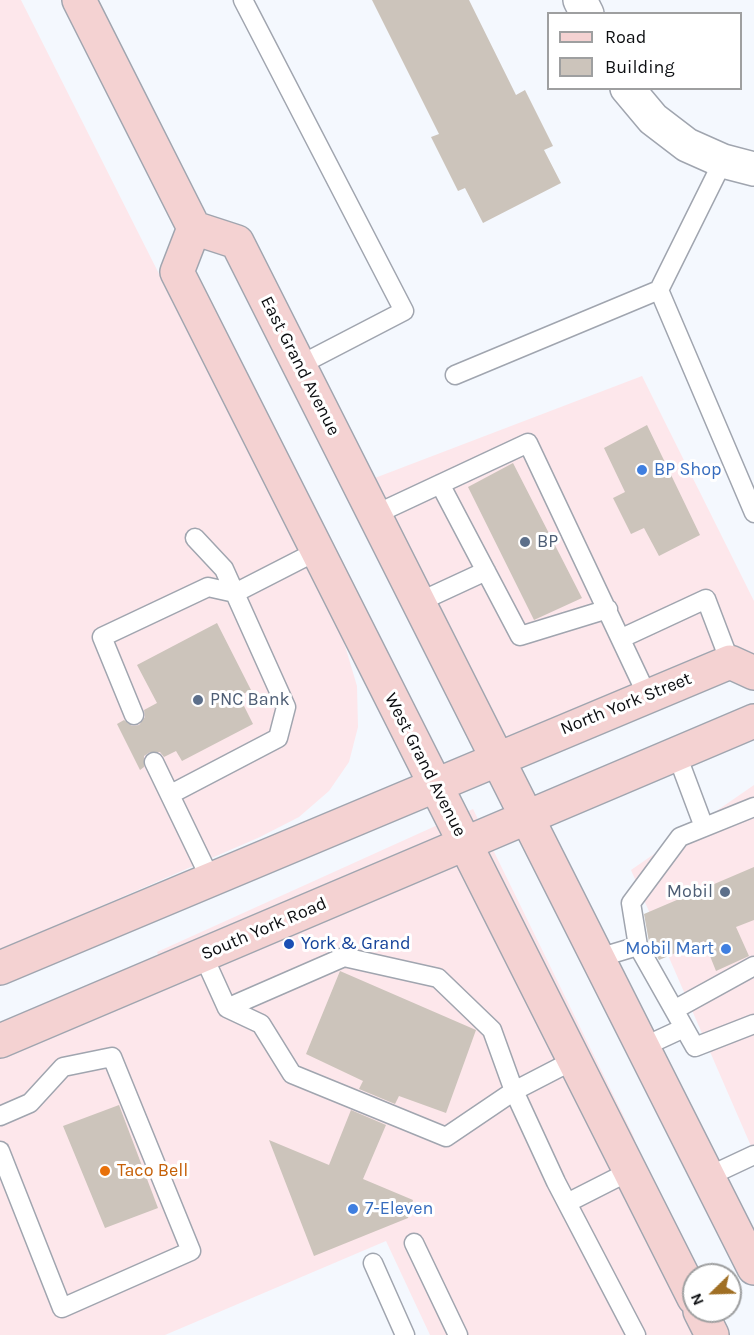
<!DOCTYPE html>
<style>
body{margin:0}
#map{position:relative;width:754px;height:1335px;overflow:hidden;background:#f4f8fe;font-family:Karla,sans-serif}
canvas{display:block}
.legend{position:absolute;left:547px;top:12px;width:195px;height:78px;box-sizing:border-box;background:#fff;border:2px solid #9e9fa0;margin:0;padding:8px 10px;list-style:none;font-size:18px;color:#0c0e11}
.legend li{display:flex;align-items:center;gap:12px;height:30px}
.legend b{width:30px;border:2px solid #9e9fa0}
.north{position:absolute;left:682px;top:1263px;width:60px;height:60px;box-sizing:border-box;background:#fff;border:2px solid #9e9fa0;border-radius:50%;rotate:247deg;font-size:16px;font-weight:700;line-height:24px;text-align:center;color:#0c0e11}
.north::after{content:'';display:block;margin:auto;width:21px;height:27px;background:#a06f24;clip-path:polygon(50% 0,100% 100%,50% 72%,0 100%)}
</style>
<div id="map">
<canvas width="754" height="1335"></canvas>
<ul class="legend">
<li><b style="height:8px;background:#f4d2d2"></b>Road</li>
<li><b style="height:16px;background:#ccc4bb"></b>Building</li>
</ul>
<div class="north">N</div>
</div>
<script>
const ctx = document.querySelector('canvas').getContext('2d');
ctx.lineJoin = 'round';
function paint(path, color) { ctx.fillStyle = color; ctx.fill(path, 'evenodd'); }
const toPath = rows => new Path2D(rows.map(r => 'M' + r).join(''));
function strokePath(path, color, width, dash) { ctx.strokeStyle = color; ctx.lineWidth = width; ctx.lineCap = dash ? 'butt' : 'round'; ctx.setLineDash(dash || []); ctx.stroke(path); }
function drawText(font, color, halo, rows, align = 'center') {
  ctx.font = font + ' Karla,sans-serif'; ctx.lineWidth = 6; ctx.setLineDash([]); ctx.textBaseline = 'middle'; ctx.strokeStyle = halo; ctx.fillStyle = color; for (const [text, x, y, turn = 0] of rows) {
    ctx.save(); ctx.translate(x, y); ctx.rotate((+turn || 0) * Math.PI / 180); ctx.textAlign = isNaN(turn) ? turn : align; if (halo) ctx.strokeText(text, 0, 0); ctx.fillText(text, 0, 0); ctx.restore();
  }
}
const commercial = toPath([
 [0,0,21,0,343,639,357,686,358,727,349,762,329,791,299,817,260,837,0,950],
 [642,376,754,601,754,670,489,778,346,489],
 [754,785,754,1153,631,870],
 [473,809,633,1135,703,1335,430,1335,386,1241,165,1335,0,1335,0,1048,168,978,157,952]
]);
const building = toPath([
 [372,0,469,0,516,95,525,90,553,146,544,150,561,183,483,223,465,188,458,191,431,137,439,134],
 [647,425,700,535,659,556,644,528,631,534,613,498,625,492,604,448],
 [513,463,582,598,534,620,468,487],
 [217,623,251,690,239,696,253,724,182,761,176,751,164,757,160,752,150,752,144,756,144,767,140,770,117,724,124,720,132,726,139,725,145,717,144,710,157,703,137,665],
 [754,867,754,920,736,927,749,956,716,971,704,941,659,960,649,942,644,914],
 [340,971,476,1030,446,1113,399,1096,395,1104,359,1089,363,1081,306,1054],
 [119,1105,158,1208,105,1228,63,1126],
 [351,1110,386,1125,363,1179,413,1200,408,1218,314,1256,269,1140,329,1165]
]);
const lane = toPath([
 [243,0,404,311,300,365],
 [723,161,659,290,754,513],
 [455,375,659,290],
 [440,484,520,636,608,609],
 [374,515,528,443,647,695],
 [419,602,486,571],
 [622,638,706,599,730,662],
 [134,715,102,637,208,587,235,593,317,551],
 [677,755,704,827],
 [154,762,210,878],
 [171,794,278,738,286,707,224,569,195,538],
 [754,807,680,837,631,903,638,946,695,1047,754,1024],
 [203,955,227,1008,261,1024,292,1074,446,1137,514,1091,574,1060],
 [598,958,638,946],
 [227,1008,344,957,438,978,492,1030,514,1091,556,1182,636,1335],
 [674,1010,754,966],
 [643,1047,684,1028],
 [0,1116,30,1103,63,1067,112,1057,191,1251,62,1308,0,1151],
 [707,1177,754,1155],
 [567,1203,630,1171],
 [414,1243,458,1335],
 [373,1263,405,1335]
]);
const street = toPath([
 [580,0,587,14],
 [627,88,653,119,687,145,723,161,754,169]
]);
const secondary = toPath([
 [79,0,194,228,237,242,754,1268],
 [194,228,177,272,694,1298],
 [0,968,730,662,754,673],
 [0,1041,754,721],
 [700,1311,712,1335]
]);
const markers = [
 [642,470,6,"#3f7fe0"],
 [525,542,6,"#5c6f8a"],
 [198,700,6,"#5c6f8a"],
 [725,892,6,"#5c6f8a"],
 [289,944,6,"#1a4fb4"],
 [726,949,6,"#3f7fe0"],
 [105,1171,6,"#e8710a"],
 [353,1209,6,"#3f7fe0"]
];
const streetNames = [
 ["East Grand Avenue",300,366,63],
 ["North York Street",626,704,-22],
 ["West Grand Avenue",425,765,63],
 ["South York Road",264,929,-23]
];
const shopNames = [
 ["BP Shop",654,470],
 ["Mobil Mart",714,949,"right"],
 ["7-Eleven",365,1209]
];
const serviceNames = [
 ["BP",537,542],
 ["PNC Bank",210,700],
 ["Mobil",713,892,"right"]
];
const transitNames = [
 ["York & Grand",301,944]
];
const foodNames = [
 ["Taco Bell",117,1171]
];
paint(commercial, '#fde7eb');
paint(building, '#ccc4bb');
strokePath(lane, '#a0a5af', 21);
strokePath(street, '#a0a5af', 36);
strokePath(secondary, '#a0a5af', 36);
strokePath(lane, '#fff', 18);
strokePath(street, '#fff', 33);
strokePath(secondary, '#f4d2d2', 33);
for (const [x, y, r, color] of markers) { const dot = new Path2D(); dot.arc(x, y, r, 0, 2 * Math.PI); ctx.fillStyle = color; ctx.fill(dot); strokePath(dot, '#fff', 2); }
drawText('18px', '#0c0e11', '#fff', streetNames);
drawText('18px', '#366cbe', '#fff', shopNames, 'left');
drawText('18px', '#4e5e75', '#fff', serviceNames, 'left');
drawText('18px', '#164399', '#fff', transitNames, 'left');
drawText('18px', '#c56008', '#fff', foodNames, 'left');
</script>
